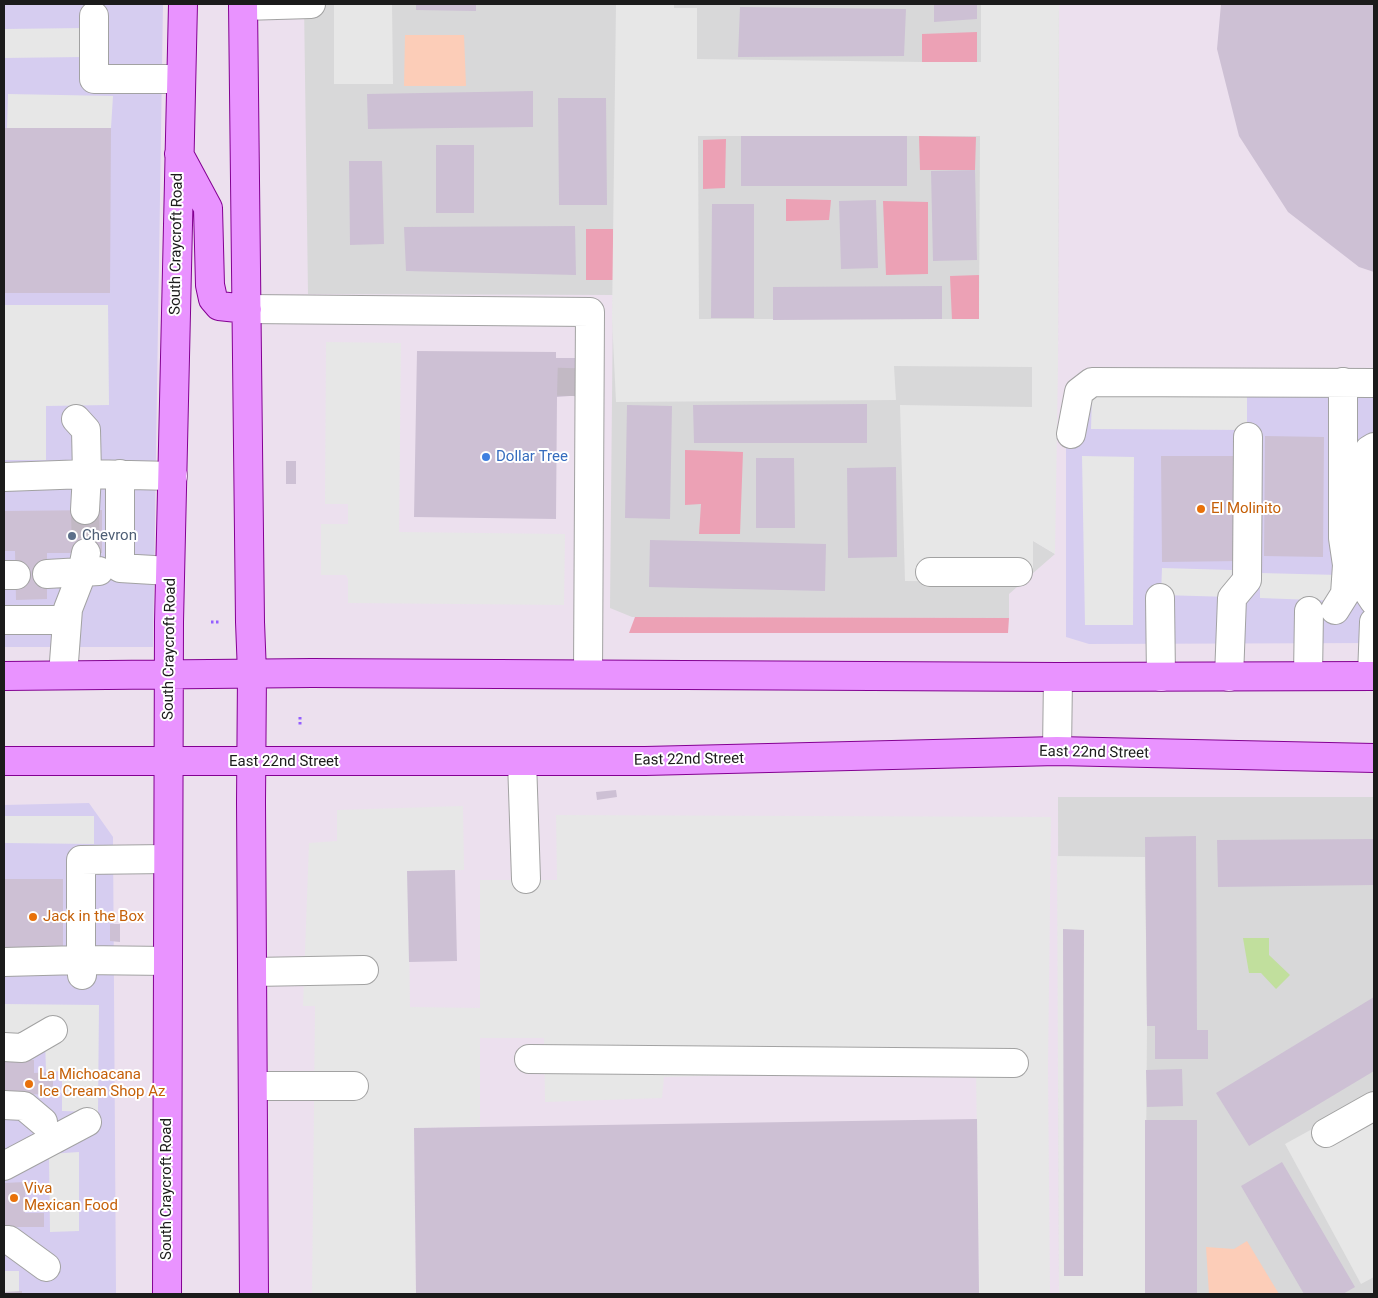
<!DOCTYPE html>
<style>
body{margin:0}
#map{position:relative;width:1378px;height:1298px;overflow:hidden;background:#ece0ee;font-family:Roboto,sans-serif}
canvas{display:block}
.frame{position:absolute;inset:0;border:5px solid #1b1b1b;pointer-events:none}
</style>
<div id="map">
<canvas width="1378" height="1298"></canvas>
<div class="frame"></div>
</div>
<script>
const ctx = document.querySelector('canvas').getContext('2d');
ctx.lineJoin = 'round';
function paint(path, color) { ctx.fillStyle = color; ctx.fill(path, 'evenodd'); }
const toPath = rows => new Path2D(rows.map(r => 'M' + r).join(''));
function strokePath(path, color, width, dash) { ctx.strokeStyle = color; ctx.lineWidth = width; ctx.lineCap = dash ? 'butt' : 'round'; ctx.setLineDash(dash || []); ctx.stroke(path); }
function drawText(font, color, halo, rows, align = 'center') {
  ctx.font = font + ' Roboto,sans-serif'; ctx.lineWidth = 4; ctx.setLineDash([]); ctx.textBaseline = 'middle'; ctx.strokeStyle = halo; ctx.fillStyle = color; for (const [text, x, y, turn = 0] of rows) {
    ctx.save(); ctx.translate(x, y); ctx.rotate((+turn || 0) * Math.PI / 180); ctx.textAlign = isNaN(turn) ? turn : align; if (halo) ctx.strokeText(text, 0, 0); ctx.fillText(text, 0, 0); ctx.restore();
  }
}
const residential = toPath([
 [304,4,1059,4,1058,367,1032,540,1055,554,1009,594,1009,618,632,617,610,608,613,295,308,294],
 [1058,797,1374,797,1374,1294,1059,1294]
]);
const commercial = toPath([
 [4,4,163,4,153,647,4,647],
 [1374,393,1374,643,1089,644,1066,637,1066,394],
 [89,803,113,837,116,1294,4,1294,4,805]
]);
const grass = toPath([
 [977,32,977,62,922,62,922,34],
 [919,136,976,137,975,170,920,170],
 [726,139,725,188,703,189,703,140],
 [786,199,831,200,829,220,786,221],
 [883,201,928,202,928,274,886,275],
 [586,229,613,229,614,280,586,280],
 [979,275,979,319,952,320,950,276],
 [685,450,743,452,740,534,699,534,701,504,685,505],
 [635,617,1009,618,1008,633,629,633]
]);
const park = toPath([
 [405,35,464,35,466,86,404,86],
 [1247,1241,1279,1294,1209,1294,1206,1247,1234,1249]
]);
const parking = toPath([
 [334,4,392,4,393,84,334,84],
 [616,4,674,4,674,8,697,8,697,59,922,62,981,62,981,4,1059,4,1058,367,1055,554,1033,541,1033,573,1022,582,905,581,900,405,1032,407,1032,367,894,366,896,400,616,402,612,319],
 [698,136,980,136,979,319,699,319],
 [84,28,83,57,4,58,4,29],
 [8,94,113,96,111,128,7,128],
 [4,305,108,305,109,405,46,406,46,460,4,460],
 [326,342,401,343,399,532,565,534,564,605,348,603,348,579,346,575,321,575,321,524,348,524,348,504,325,504],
 [1092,394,1247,395,1247,430,1091,429],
 [1082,456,1134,457,1133,625,1085,625],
 [1162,568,1232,570,1231,597,1161,595],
 [1260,573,1339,575,1339,601,1260,598],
 [463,806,464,870,408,871,410,1007,480,1008,480,880,557,880,556,815,1051,817,1048,1068,1050,1294,979,1294,976,1069,664,1077,662,1098,545,1102,544,1038,480,1038,480,1127,414,1128,416,1294,312,1294,315,1006,303,1006,309,843,337,841,337,810],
 [4,816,94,816,94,844,4,843],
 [1057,856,1145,857,1147,1026,1145,1294,1059,1294],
 [4,1004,99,1005,98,1112,62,1111,62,1071,46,1072,45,1038,4,1038],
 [1374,1095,1374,1277,1361,1284,1285,1144],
 [79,1152,79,1231,50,1232,49,1154],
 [4,1271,19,1271,19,1292,4,1292]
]);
const water = toPath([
 [1243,938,1269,938,1269,955,1290,975,1276,989,1261,973,1249,973]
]);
const building = toPath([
 [416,4,476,4,476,11,416,10],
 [934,4,977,4,977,19,934,22],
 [1221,4,1374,4,1374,272,1359,267,1288,212,1239,136,1217,49],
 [740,7,906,9,904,56,738,57],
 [533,91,533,127,368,129,367,94],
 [558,98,606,98,607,205,559,205],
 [4,128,111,128,110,293,4,293],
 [741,136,907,136,907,186,741,186],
 [436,145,474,145,474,213,436,213],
 [349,161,382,161,384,244,350,245],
 [975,170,977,260,933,261,931,171],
 [876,200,878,268,841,269,839,201],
 [712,204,754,204,754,318,711,318],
 [575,226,576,275,406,271,404,227],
 [942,286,942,319,773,320,773,287],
 [417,351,556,352,556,358,584,358,583,395,557,397,556,519,414,517],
 [867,404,867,443,694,443,693,405],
 [627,405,672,406,670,519,625,518],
 [1265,436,1324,437,1323,557,1264,556],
 [1161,456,1240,456,1240,561,1162,562],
 [756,458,794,458,795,528,756,528],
 [286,461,296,461,296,484,286,484],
 [896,467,897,557,848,558,847,468],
 [102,510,102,553,47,553,47,599,16,600,15,551,4,551,4,511],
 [650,540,826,544,825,591,649,587],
 [616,790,617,797,597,800,596,792],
 [1196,836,1197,1030,1208,1030,1208,1059,1155,1059,1155,1026,1147,1026,1145,837],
 [1374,839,1374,885,1218,887,1217,840],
 [455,870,457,961,409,962,407,871],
 [4,879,63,879,63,955,4,955],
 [110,924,120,924,120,942,110,941],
 [1063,929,1084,930,1083,1276,1064,1276],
 [1374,997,1374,1071,1249,1146,1216,1093],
 [4,1060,34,1060,34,1073,53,1072,53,1094,4,1095],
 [1182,1069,1183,1106,1147,1107,1146,1070],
 [977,1119,979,1294,416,1294,414,1128],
 [1145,1120,1197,1120,1197,1294,1145,1294],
 [1282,1162,1355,1287,1343,1294,1304,1294,1241,1186],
 [25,1182,25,1213,44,1213,44,1227,4,1227,4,1183],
 [22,1291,22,1294,4,1294,4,1292]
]);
const minorTunnel = toPath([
 [571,396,572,358],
 [85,510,86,553]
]);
const path = toPath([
 [211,622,221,622],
 [300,717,300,725]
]);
const minor = toPath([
 [243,6,311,4],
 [94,16,94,79,181,79],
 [247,309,590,312,588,674],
 [76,419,86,430,87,474,173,476],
 [1071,434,1079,392,1092,382,1374,383],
 [1374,447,1369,450,1363,471,1364,586,1374,601],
 [120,474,120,568,170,571],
 [4,477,87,474,85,510],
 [930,572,1018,572],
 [47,574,99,571],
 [4,575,16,575],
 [1160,598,1161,677],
 [1335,610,1345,594,1347,565,1343,538,1343,382],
 [4,620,67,620],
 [63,675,68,609,82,573,86,553],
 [1308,676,1309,611],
 [1372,676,1374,622],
 [1229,677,1232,598,1247,580,1248,437],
 [1057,751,1058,677],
 [522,761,526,879],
 [168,961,81,960,81,860,168,859],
 [4,962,81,960,82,975],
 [253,972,364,970],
 [4,1047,22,1048,53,1030],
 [529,1059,1014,1063],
 [253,1086,354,1086],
 [4,1105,24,1106,43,1122],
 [1326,1133,1374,1106],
 [4,1166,87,1122],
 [4,1240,9,1240,46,1267]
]);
const major = toPath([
 [243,4,250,622,252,673,251,802,254,1294],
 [179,154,208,208,210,285,213,299,219,306,247,309],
 [4,676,312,673,1058,677,1374,676],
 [4,761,645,761,1057,751,1374,758],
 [167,1294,169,622,183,4]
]);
const markers = [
 [486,457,5,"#3f7fe0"],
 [1201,509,5,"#e8710a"],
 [72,536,5,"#5c6f8a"],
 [33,917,5,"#e8710a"],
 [29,1084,5,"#e8710a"],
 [14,1198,5,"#e8710a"]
];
const streetNames = [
 ["South Craycroft Road",177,244,-89],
 ["South Craycroft Road",170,649,-89],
 ["East 22nd Street",1094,753,1],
 ["East 22nd Street",689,760,-1],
 ["East 22nd Street",284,762],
 ["South Craycroft Road",167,1189,-90]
];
const shopNames = [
 ["Dollar Tree",496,457]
];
const foodNames = [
 ["El Molinito",1211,509],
 ["Jack in the Box",43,917],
 ["La Michoacana",39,1075],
 ["Ice Cream Shop Az",39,1092],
 ["Viva",24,1189],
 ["Mexican Food",24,1206]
];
const serviceNames = [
 ["Chevron",82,536]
];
paint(residential, '#d8d8d9');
paint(commercial, '#d6cdf0');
paint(grass, '#eca1b5');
paint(park, '#fccdb8');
paint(parking, '#e7e7e7');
paint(water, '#c1df9d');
paint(building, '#cdc0d4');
strokePath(minorTunnel, '#c2b9c4', 28, [28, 14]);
strokePath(minor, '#a2a2a2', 30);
strokePath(major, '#830092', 30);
strokePath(path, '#945fff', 3, [2.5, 2.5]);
strokePath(minor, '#fff', 28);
strokePath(major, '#e993ff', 28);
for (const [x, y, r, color] of markers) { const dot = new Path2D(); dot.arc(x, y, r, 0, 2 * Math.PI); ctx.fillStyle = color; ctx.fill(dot); strokePath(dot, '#fff', 2); }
drawText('15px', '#1b1b1b', '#fff', streetNames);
drawText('15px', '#366cbe', '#fff', shopNames, 'left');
drawText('15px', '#c56008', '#fff', foodNames, 'left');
drawText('15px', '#4e5e75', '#fff', serviceNames, 'left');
</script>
